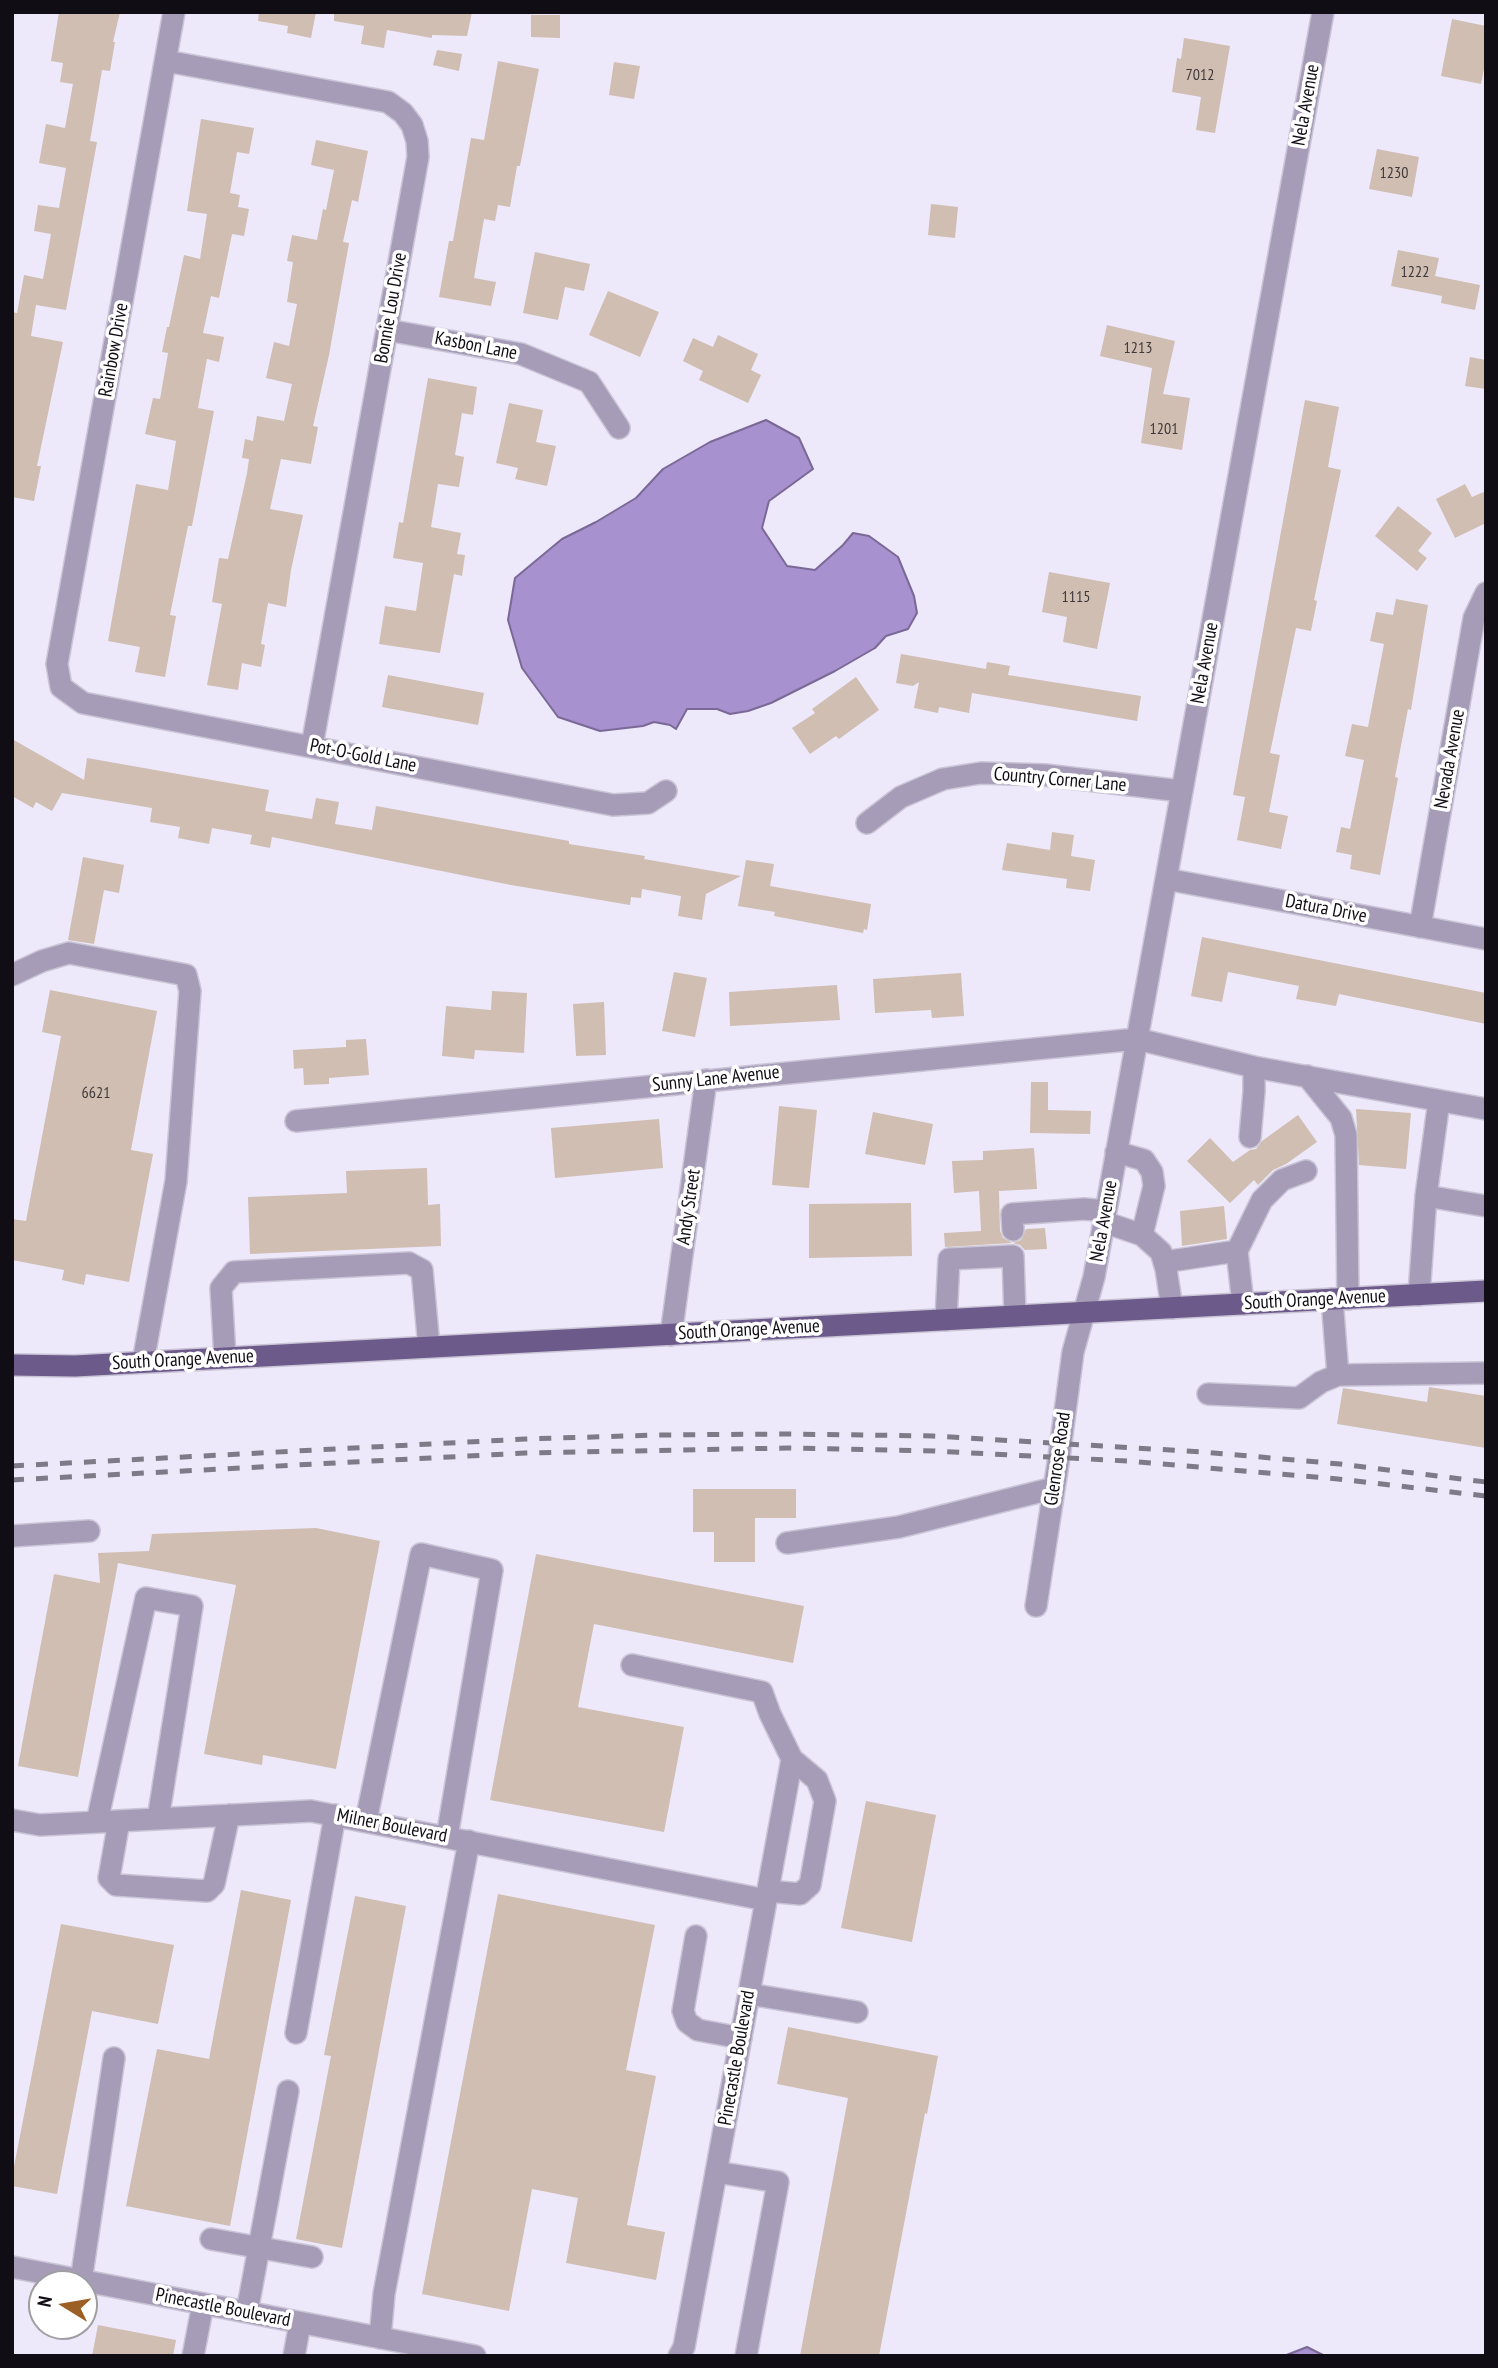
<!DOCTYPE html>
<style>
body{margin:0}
#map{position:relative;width:1498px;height:2368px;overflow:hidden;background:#eee8fb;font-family:"PT Sans Narrow",sans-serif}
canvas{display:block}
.frame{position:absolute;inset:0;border:14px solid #100d14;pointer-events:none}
.north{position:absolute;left:28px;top:2270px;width:70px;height:70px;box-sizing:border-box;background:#fff;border:2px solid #9f9ea1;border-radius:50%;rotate:281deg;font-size:19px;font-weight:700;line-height:28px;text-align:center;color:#100d14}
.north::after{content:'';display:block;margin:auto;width:24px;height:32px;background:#9d6024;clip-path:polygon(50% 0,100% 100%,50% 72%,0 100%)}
</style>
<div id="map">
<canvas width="1498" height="2368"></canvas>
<div class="frame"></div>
<div class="north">N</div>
</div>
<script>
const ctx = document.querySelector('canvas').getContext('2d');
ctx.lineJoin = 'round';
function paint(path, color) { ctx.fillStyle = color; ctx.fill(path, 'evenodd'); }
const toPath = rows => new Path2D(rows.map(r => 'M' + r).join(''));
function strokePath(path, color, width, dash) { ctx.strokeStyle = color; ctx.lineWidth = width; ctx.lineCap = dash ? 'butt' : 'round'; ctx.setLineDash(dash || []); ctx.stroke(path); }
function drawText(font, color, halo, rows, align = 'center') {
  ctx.font = font + ' "PT Sans Narrow",sans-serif'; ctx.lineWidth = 7; ctx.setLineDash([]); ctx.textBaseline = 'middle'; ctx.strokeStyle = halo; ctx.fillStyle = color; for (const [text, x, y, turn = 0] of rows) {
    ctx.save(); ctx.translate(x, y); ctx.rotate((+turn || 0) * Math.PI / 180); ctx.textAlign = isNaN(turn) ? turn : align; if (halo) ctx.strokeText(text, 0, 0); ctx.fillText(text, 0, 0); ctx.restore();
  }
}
const water = toPath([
 [766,420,799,438,813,469,769,501,762,528,787,566,815,570,843,545,853,533,869,536,898,557,914,596,917,613,908,629,886,636,875,648,835,671,771,703,748,711,730,714,717,709,687,709,676,729,670,725,654,722,643,726,600,731,558,717,522,668,508,620,515,578,562,539,596,522,636,498,663,469,710,442,766,420],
 [1307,2347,1325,2356,1284,2356,1307,2347]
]);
const building = toPath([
 [59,12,120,12,113,42,115,42,110,71,102,70,90,141,97,142,66,310,36,305,31,336,63,342,37,466,41,466,34,501,12,497,12,312,17,313,24,275,43,279,51,234,34,231,38,205,59,208,66,168,39,163,46,124,65,128,73,84,60,82,63,63,51,61],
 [259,12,316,12,311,38,287,33,288,26,258,21],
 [334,12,472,12,467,36,432,35,432,38,387,30,384,48,361,44,364,26,334,21],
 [531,15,560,15,560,38,531,37],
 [1452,19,1486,26,1486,59,1481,84,1441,76],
 [1184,38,1230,46,1215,133,1196,130,1201,97,1172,92,1177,58,1181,59],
 [437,50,462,54,459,71,433,65],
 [498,61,539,69,520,166,517,166,510,207,498,205,495,221,484,219,474,278,496,282,491,306,439,297,449,241,453,241,471,138,484,140],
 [614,62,640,66,634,99,609,95],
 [201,119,254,128,249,154,237,152,230,193,240,195,238,207,249,209,244,236,232,234,219,298,211,296,203,333,224,337,219,362,207,359,198,408,214,411,192,526,188,526,170,615,176,616,165,677,135,672,140,647,108,641,136,484,168,490,176,441,145,434,153,398,160,399,168,353,162,352,167,327,169,327,184,255,200,259,207,214,187,211],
 [316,140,368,151,358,202,352,200,343,242,349,243,329,355,313,426,318,427,311,464,281,459,270,509,303,515,291,570,286,607,268,603,261,644,265,645,261,667,242,663,238,690,207,685,222,604,212,602,219,558,228,559,247,473,249,459,242,458,245,439,253,441,257,416,284,421,292,384,266,378,274,342,289,346,297,304,287,302,293,262,287,261,292,235,317,240,323,209,326,210,334,170,311,165],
 [1377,149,1419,157,1412,197,1369,189],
 [931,204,958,207,955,238,928,235],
 [1398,250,1439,258,1435,276,1480,285,1475,310,1441,303,1442,296,1391,286],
 [535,252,590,264,584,291,565,287,558,320,523,313],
 [608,291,659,312,640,357,589,335],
 [1107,325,1175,341,1163,394,1190,398,1182,450,1141,443,1152,368,1100,356],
 [718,335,758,354,751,370,761,375,748,403,699,380,703,371,683,361,693,338,713,347],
 [1470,357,1486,360,1486,389,1465,386],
 [428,378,477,387,473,415,462,413,455,455,464,457,459,487,438,484,431,527,461,533,457,554,465,555,462,576,454,574,440,653,379,644,385,606,416,611,423,563,393,558,399,522,403,523],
 [1305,400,1339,407,1328,467,1341,470,1314,600,1317,601,1311,631,1296,628,1270,753,1280,755,1269,812,1288,816,1281,849,1237,840,1245,797,1233,795],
 [509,403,543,410,536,442,556,446,547,486,515,479,518,468,496,463],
 [1465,484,1472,497,1486,491,1486,523,1455,538,1436,499],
 [1398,506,1432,533,1418,551,1427,558,1417,571,1375,536],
 [1049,572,1110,583,1097,649,1063,642,1067,617,1042,612],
 [1396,599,1428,605,1411,710,1408,709,1395,777,1398,778,1380,875,1350,869,1352,855,1336,852,1341,827,1350,829,1364,760,1345,756,1352,724,1368,727,1384,644,1370,641,1376,612,1393,615],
 [901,654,986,669,987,662,1010,666,1008,675,1141,696,1137,721,972,693,969,713,939,707,938,713,914,708,919,682,913,686,896,683],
 [388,675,484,693,478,725,382,707],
 [856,677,879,710,839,739,836,736,810,754,792,728,815,713,812,709],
 [12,739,84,780,87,758,269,790,265,811,276,813,312,819,316,798,339,802,335,824,372,830,376,806,569,841,569,844,645,856,644,859,741,876,706,894,702,920,678,916,681,896,642,889,641,898,631,897,630,905,511,885,272,837,270,848,250,844,252,835,212,828,209,844,178,838,180,827,150,822,152,808,62,793,52,811,36,802,33,808,12,796],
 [1052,832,1074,835,1071,856,1095,860,1090,891,1066,888,1067,879,1002,870,1007,843,1050,850],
 [83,857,124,865,119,893,104,890,94,944,68,940],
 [746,860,774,864,770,886,871,904,867,930,864,929,863,933,774,916,775,912,738,906],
 [1202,937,1486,993,1486,1024,1339,994,1336,1006,1296,999,1299,986,1228,972,1222,1002,1191,996],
 [674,972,707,978,695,1037,662,1031],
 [961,973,964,1016,932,1018,931,1010,875,1013,873,979],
 [837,985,840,1020,730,1026,729,992],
 [50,990,157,1011,131,1150,153,1154,129,1282,86,1274,84,1285,62,1280,64,1270,12,1260,12,1219,26,1221,61,1036,42,1032],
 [492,991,527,993,524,1053,475,1050,474,1059,442,1056,446,1006,491,1010],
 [604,1002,606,1055,576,1056,573,1004],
 [366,1039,369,1075,329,1078,329,1084,304,1085,303,1068,294,1069,293,1050,346,1047,346,1040],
 [1031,1082,1048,1082,1048,1110,1091,1111,1090,1134,1030,1133],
 [779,1106,817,1110,809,1188,772,1185],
 [1356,1109,1411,1113,1406,1169,1359,1165],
 [873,1112,933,1124,925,1165,865,1154],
 [1298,1115,1317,1142,1286,1164,1273,1170,1258,1185,1254,1180,1230,1203,1187,1161,1210,1138,1233,1162,1250,1150,1256,1149,1262,1141],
 [659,1119,663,1168,555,1178,551,1128],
 [1034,1148,1037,1189,999,1191,1000,1231,1003,1238,1012,1243,945,1247,944,1233,981,1231,979,1191,954,1193,952,1161,983,1160,983,1151],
 [427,1168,428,1205,440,1204,441,1246,250,1254,248,1197,347,1193,346,1171],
 [911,1203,912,1256,809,1258,809,1204],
 [1224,1206,1227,1239,1182,1246,1180,1211],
 [1045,1228,1047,1249,1025,1250,1020,1245,1013,1243,1021,1240,1026,1229],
 [1429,1387,1486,1396,1486,1448,1337,1424,1343,1388,1427,1402],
 [693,1489,796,1489,796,1518,755,1518,755,1562,714,1562,714,1532,693,1532],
 [316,1528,380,1541,336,1769,263,1755,262,1765,204,1754,236,1585,118,1563,78,1777,18,1766,54,1574,100,1583,98,1553,149,1551,152,1534],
 [536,1554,804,1606,793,1663,594,1624,578,1707,684,1727,664,1832,490,1800],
 [866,1801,936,1815,912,1942,841,1928],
 [241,1890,291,1900,230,2226,126,2206,157,2049,209,2059],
 [498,1894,655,1925,626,2070,656,2076,627,2225,665,2232,656,2280,566,2263,578,2198,532,2189,509,2311,422,2294],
 [355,1896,406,1906,342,2248,296,2239,331,2056,324,2055],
 [61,1924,174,1945,158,2024,92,2011,57,2194,12,2186,12,2177],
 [788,2027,938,2056,927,2114,925,2113,879,2356,800,2356,848,2098,777,2084],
 [98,2325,176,2340,173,2356,92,2356]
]);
const minor = toPath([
 [174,12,57,664,61,687,83,703,613,805,648,803,666,791],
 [166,61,388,102,403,113,412,125,417,141,418,157,312,746],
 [387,330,521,354,589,382,619,428],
 [867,823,901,797,943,779,981,773,1045,775,1181,791],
 [1166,879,1486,939],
 [1420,927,1474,618,1486,593],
 [12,975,42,961,69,953,186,975,190,991,176,1181,143,1362],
 [1254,1067,1486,1109],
 [1307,1076,1341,1118,1346,1135,1348,1299],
 [296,1121,1137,1039,1254,1067,1254,1092,1250,1137],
 [1116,1152,1144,1160,1152,1172,1154,1186,1142,1235],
 [1426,1196,1486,1206],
 [1104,1222,1142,1235,1161,1252,1166,1269,1172,1308],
 [1013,1230,1012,1214,1084,1209,1106,1211],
 [1237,1251,1262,1200,1282,1180,1306,1171],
 [1164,1262,1237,1251,1243,1304],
 [1419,1295,1426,1196,1439,1101],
 [1332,1299,1338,1375,1486,1373],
 [946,1320,949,1259,1013,1256,1015,1316],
 [671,1335,706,1080],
 [225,1358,221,1288,234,1272,409,1263,422,1270,429,1347],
 [1208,1394,1299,1398,1321,1382,1338,1375],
 [12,1536,89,1531],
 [787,1543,899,1527,1054,1488],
 [1036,1606,1059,1457,1073,1352,1094,1277,1323,12],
 [632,1665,762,1692,770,1714,792,1759,817,1780,825,1801,810,1885,800,1894,768,1891],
 [12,1820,40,1825,311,1811,766,1900],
 [119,1821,109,1878,116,1885,207,1891,214,1884,229,1815],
 [366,1821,421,1554,492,1570,447,1837],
 [97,1822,146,1598,192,1606,158,1819],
 [696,1936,683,2011,687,2022,698,2030,741,2038],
 [749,1994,857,2012],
 [296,2033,335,1815],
 [716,2172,778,2182,746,2356],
 [211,2239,312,2257],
 [12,2267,475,2356],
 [81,2281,114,2058],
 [247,2312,288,2091],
 [380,2338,384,2294,469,1841],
 [193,2356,203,2304],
 [294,2356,300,2323],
 [679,2356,684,2347,792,1759]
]);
const major = toPath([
 [12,1365,75,1366,1486,1291]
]);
const rail = toPath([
 [12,1466,525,1439,658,1435,788,1434,933,1436,1203,1452,1340,1464,1486,1482],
 [12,1480,525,1453,787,1448,935,1451,1127,1461,1338,1479,1486,1496]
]);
const numberNames = [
 ["7012",1200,75],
 ["1230",1394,173],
 ["1222",1415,272],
 ["1213",1138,348],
 ["1201",1164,429],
 ["1115",1076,597],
 ["6621",96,1093]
];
const streetNames = [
 ["Nela Avenue",1306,105,-80],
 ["Bonnie Lou Drive",391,308,-80],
 ["Kasbon Lane",476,346,11],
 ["Rainbow Drive",114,350,-80],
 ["Nela Avenue",1205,663,-80],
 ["Pot-O-Gold Lane",363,756,11],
 ["Nevada Avenue",1450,759,-80],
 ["Country Corner Lane",1060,780,5],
 ["Datura Drive",1326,909,11],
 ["Sunny Lane Avenue",716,1079,-6],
 ["Andy Street",689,1207,-82],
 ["Nela Avenue",1104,1221,-80],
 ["South Orange Avenue",1315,1300,-3],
 ["South Orange Avenue",749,1330,-3],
 ["South Orange Avenue",183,1360,-3],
 ["Glenrose Road",1058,1459,-82],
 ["Milner Boulevard",392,1826,11],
 ["Pinecastle Boulevard",737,2058,-80],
 ["Pinecastle Boulevard",223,2308,11]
];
paint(water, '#a791ce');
strokePath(water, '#7a6996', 2);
paint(building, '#cfbeb1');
strokePath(minor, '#cac5d6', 24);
strokePath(major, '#cac5d6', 24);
strokePath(minor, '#a69cb8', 21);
strokePath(major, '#6c5a8a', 21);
strokePath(rail, '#7e7a87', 5, [12, 12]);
drawText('16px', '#40393b', null, numberNames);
drawText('19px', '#100d14', '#fff', streetNames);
</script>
